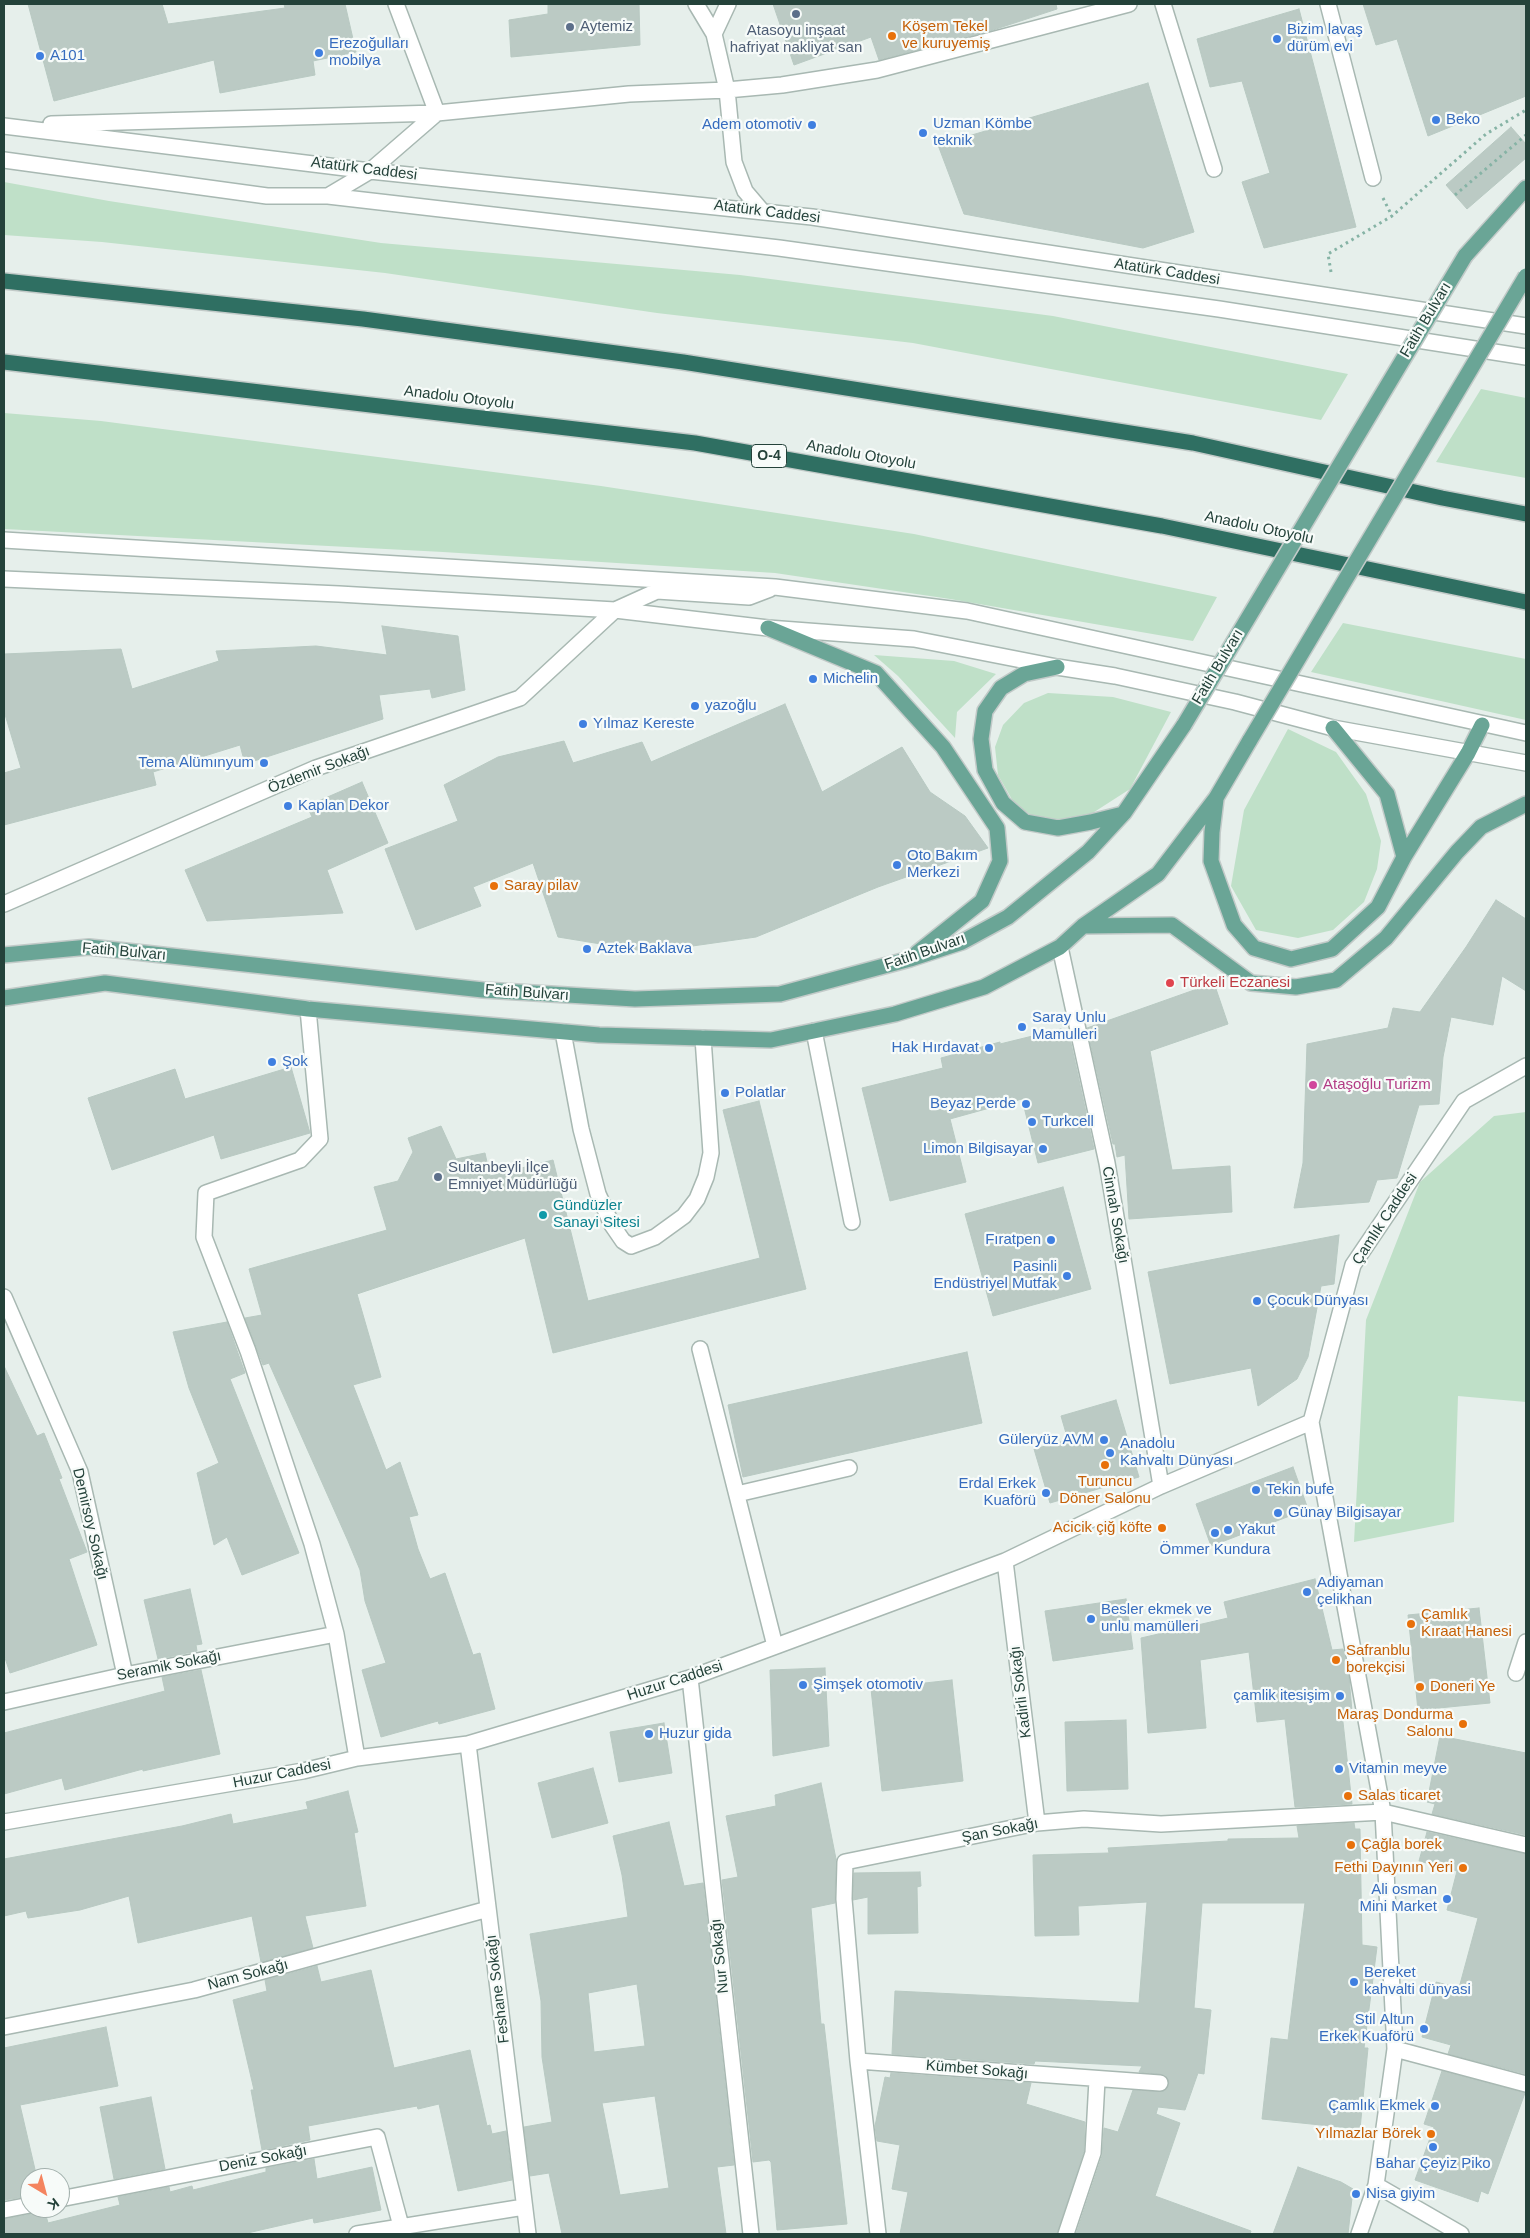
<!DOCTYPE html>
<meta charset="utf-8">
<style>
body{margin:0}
#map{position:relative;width:1530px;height:2238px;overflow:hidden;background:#e6efeb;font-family:Helvetica,sans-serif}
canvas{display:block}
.frame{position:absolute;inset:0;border:5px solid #24423a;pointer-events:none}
.north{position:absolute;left:20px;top:2168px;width:50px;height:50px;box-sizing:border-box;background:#f7fbf9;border:1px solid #a3b1ad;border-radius:50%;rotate:143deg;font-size:14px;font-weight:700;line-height:20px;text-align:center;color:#24423a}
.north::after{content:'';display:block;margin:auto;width:18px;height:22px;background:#f4845f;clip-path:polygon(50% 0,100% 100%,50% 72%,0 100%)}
</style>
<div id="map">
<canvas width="1530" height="2238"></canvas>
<div class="frame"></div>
<div class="north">K</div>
</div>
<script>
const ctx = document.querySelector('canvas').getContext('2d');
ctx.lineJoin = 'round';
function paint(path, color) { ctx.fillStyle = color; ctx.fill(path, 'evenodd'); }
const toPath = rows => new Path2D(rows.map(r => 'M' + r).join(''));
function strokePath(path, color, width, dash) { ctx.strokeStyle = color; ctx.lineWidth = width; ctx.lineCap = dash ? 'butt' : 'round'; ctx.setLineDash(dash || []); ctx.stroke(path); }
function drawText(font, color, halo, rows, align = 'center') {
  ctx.font = font + ' Helvetica,sans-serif'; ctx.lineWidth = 4.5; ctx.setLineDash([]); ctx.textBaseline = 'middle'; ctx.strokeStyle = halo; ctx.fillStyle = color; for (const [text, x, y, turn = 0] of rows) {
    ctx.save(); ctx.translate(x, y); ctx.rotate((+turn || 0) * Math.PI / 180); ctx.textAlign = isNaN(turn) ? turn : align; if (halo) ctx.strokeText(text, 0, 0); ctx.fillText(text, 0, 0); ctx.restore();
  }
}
const green = toPath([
 [4,182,109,201,381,243,740,275,1053,316,1348,374,1321,420,913,343,657,313,385,273,102,242,4,235],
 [1481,389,1526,398,1526,478,1436,462],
 [4,413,101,421,601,486,914,534,1217,597,1193,641,950,599,775,573,443,552,4,529],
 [1343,623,1526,659,1526,720,1311,672],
 [874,655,954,661,996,674,957,712,955,738,898,676],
 [1048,693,1113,697,1171,712,1130,789,1088,816,1042,823,1014,803,998,775,995,747,1003,725,1024,703],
 [1288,729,1336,752,1366,794,1381,841,1377,869,1364,902,1333,930,1298,938,1256,930,1231,886,1244,810],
 [1526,1112,1526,1402,1458,1396,1454,1522,1354,1542,1366,1320,1420,1182,1494,1116]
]);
const building = toPath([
 [28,4,162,4,168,24,285,8,284,4,345,4,356,52,313,61,315,75,220,93,214,60,54,101,28,4],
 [548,4,639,4,640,45,511,57,509,20,548,14,548,4],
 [773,4,1056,4,1057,9,993,30,879,60,871,37,794,65,773,4],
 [1363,4,1526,4,1526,96,1428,136,1397,39,1376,45,1363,4],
 [1299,9,1356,227,1264,248,1242,182,1270,173,1242,81,1210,87,1197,39,1299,9],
 [1148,83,1194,232,1143,248,964,214,938,145,1148,83],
 [1511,127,1526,144,1526,158,1467,209,1446,185,1511,127],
 [382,626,458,636,465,690,432,698,430,689,379,695,383,719,245,764,240,745,153,772,156,785,4,825,4,773,21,768,4,711,4,654,121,649,132,689,219,661,216,651,316,646,387,655,382,626],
 [785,704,822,792,902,747,930,792,965,816,988,848,878,887,756,937,650,952,558,937,533,863,473,887,481,906,416,930,385,849,458,821,444,785,498,757,564,741,573,763,642,742,651,762,785,704],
 [362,782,388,843,327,870,343,913,207,921,185,870,312,817,307,806,362,782],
 [1496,900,1526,919,1526,991,1502,976,1493,1025,1451,1017,1443,1057,1439,1104,1419,1105,1397,1178,1377,1180,1369,1202,1294,1208,1303,1163,1307,1044,1388,1028,1393,1008,1420,1012,1466,947,1496,900],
 [1214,983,1228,1024,1150,1051,1172,1170,1230,1166,1232,1212,1129,1219,1125,1155,1117,1157,1115,1144,1113,1144,1087,1028,1214,983],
 [1061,1029,1063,1036,1069,1034,1094,1149,1038,1163,1022,1099,950,1119,966,1182,890,1201,862,1088,943,1068,941,1058,1000,1042,1000,1044,1061,1029],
 [291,1067,310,1133,221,1159,214,1135,112,1170,88,1098,175,1069,185,1099,291,1067],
 [759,1101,806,1289,553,1353,525,1238,357,1294,381,1377,353,1385,386,1470,400,1462,418,1515,409,1517,418,1549,430,1579,445,1573,473,1655,480,1653,495,1709,439,1724,438,1721,381,1737,362,1670,386,1663,365,1601,360,1570,348,1541,269,1363,263,1365,245,1318,262,1315,249,1269,387,1230,374,1187,398,1181,413,1152,408,1138,441,1126,456,1159,485,1153,490,1176,553,1160,588,1301,760,1258,723,1110,759,1101],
 [1063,1187,1091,1289,993,1316,965,1214,1063,1187],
 [1339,1235,1334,1284,1321,1286,1308,1357,1297,1379,1258,1406,1251,1368,1170,1384,1148,1272,1339,1235],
 [227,1322,245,1373,230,1379,299,1553,242,1575,227,1537,214,1545,197,1473,219,1463,189,1388,173,1332,227,1322],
 [967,1352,982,1423,743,1477,728,1405,967,1352],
 [4,1366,37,1436,44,1433,62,1478,59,1479,87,1552,69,1559,97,1645,10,1673,4,1655,4,1366],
 [1116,1400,1139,1477,1050,1503,1034,1449,1068,1440,1061,1416,1116,1400],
 [1293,1467,1308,1509,1211,1546,1196,1504,1293,1467],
 [1315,1579,1332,1650,1343,1649,1349,1677,1352,1711,1342,1713,1352,1804,1295,1807,1285,1719,1257,1722,1249,1652,1200,1660,1206,1728,1148,1733,1141,1638,1228,1618,1224,1602,1315,1579],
 [190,1589,202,1644,196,1645,197,1651,158,1659,144,1600,190,1589],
 [1126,1599,1133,1649,1053,1661,1045,1611,1126,1599],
 [1479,1608,1490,1703,1418,1710,1408,1615,1479,1608],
 [825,1668,829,1746,773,1756,770,1670,825,1668],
 [201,1670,220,1754,143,1771,143,1769,65,1790,62,1778,4,1794,4,1733,165,1691,162,1677,201,1670],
 [952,1680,963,1781,882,1791,871,1689,952,1680],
 [1126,1720,1128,1789,1067,1791,1065,1722,1126,1720],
 [664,1723,672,1773,619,1782,610,1732,664,1723],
 [1440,1736,1526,1753,1526,1835,1432,1814,1435,1804,1427,1802,1440,1736],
 [593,1768,608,1823,552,1838,538,1783,593,1768],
 [821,1783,836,1859,835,1903,811,1908,821,2024,824,2024,847,2224,777,2230,771,2162,769,2160,753,2162,722,1880,738,1877,726,1816,776,1806,775,1795,821,1783],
 [348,1791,358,1832,354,1833,366,1906,305,1916,313,1948,261,1962,252,1916,138,1943,129,1896,80,1910,28,1918,26,1911,4,1916,4,1859,182,1826,231,1814,233,1824,308,1809,306,1802,348,1791],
 [669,1822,684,1886,703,1883,734,2165,717,2167,726,2234,562,2234,549,2173,530,2176,524,2127,552,2122,542,2057,541,2001,530,1934,628,1917,622,1875,613,1836,669,1822],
 [637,1984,645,2046,594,2052,588,1993,637,1984],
 [655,2096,669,2188,620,2195,602,2103,655,2096],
 [1354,1823,1355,1829,1360,1829,1362,1945,1377,1947,1364,2048,1368,2048,1360,2129,1262,2119,1271,2038,1288,2040,1305,1903,1202,1903,1194,2008,1211,2010,1204,2074,1198,2073,1185,2110,1158,2107,1156,2114,1180,2123,1155,2196,1251,2231,1250,2234,1076,2234,1102,2156,1104,2128,1118,2132,1133,2090,1164,2091,1169,2083,1165,2075,1139,2072,1142,2066,1035,2061,1034,2064,892,2054,895,1991,1139,2003,1147,1902,1078,1906,1079,1935,1035,1936,1033,1855,1109,1853,1108,1848,1228,1841,1228,1839,1299,1838,1297,1826,1354,1823],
 [1427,1832,1526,1854,1526,2074,1448,2054,1451,2045,1422,2037,1436,1982,1459,1988,1478,1918,1447,1910,1457,1871,1419,1861,1427,1832],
 [920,1872,921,1886,917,1887,918,1933,868,1934,868,1897,853,1900,854,1873,920,1872],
 [317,1966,321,1982,371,1970,394,2068,470,2050,487,2126,490,2125,492,2134,506,2131,512,2180,458,2191,439,2104,418,2109,417,2106,308,2126,310,2140,262,2150,251,2090,254,2090,233,2000,267,1991,265,1980,317,1966],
 [106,2027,118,2086,20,2105,37,2178,30,2178,30,2196,4,2200,4,2048,106,2027],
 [1442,2071,1525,2093,1488,2194,1481,2191,1478,2202,1415,2180,1434,2127,1424,2124,1442,2071],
 [891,2073,1031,2083,1026,2104,1085,2122,1084,2151,1057,2234,900,2234,908,2192,892,2189,900,2145,877,2141,875,2126,885,2077,890,2078,891,2073],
 [151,2097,165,2169,114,2179,100,2107,151,2097],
 [314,2159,317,2179,372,2167,381,2210,314,2223,313,2218,243,2234,4,2234,4,2219,32,2214,39,2208,44,2208,48,2223,120,2205,118,2197,169,2187,170,2192,192,2186,193,2190,266,2172,266,2168,314,2159],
 [1298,2167,1341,2182,1353,2189,1348,2234,1273,2234,1298,2167]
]);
const path = toPath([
 [1455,195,1526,135],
 [1383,198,1392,216],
 [1331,272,1328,254,1392,216,1486,134,1526,110]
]);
const minor = toPath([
 [396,4,437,113],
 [696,4,714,34],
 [728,4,714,34,727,90,734,162,745,191,762,211],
 [1163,4,1214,169],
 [1328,4,1373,178],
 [51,124,437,113,629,94,727,90,782,85,877,70,1129,4],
 [4,126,370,171,812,217,1526,326],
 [4,160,267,196,328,196,779,248,1219,309,1526,357],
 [328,196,370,171,437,113],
 [4,540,775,587,967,611,1526,733],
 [4,579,339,594,615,610,768,628,914,639,1057,667,1115,676,1235,702,1333,728,1526,763],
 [4,904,316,768,520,698,615,610,657,591,749,597,770,589],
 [1060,947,1107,1163,1161,1486],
 [308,1009,320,1139,300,1160,206,1193,204,1237,248,1351,312,1544,336,1634,357,1758],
 [814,1031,852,1222],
 [563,1032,581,1129,598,1194,612,1225,623,1241,631,1246,655,1237,684,1216,697,1199,706,1177,711,1153,703,1038],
 [4,1297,80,1472,125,1675],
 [700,1349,775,1646],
 [737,1494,849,1468],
 [1005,1561,1037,1823],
 [1516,1673,1526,1642],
 [690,1678,751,2234],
 [4,1702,125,1675,336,1634],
 [468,1744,528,2234],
 [4,1822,303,1771,357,1758,468,1744,690,1678,1005,1561,1161,1486,1311,1422],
 [4,2027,194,1990,488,1909],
 [1395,2049,1526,2084],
 [858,2061,1160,2083],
 [1376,2185,1461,2234],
 [60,2199,377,2137,401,2226],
 [4,2210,30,2205],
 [357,2234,524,2207],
 [878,2234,858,2061,844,1899,845,1862,1037,1823,1084,1819,1161,1824,1383,1812,1526,1845],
 [1066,2234,1093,2153,1097,2080],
 [1359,2234,1376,2185,1395,2049,1383,1812,1311,1422,1353,1265,1464,1101,1526,1066]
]);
const major = toPath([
 [1465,256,1526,188],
 [768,628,876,673,943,747,997,828,1000,861,982,901,917,953],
 [1057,667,1024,674,1001,688,985,711,981,739,985,770,1003,803,1025,822,1058,828,1091,822,1123,814],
 [1216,799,1212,832,1211,861,1234,925,1254,948,1291,959,1332,949,1378,907,1404,857,1387,794,1333,728],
 [1404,857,1468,753,1482,725],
 [1083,926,1172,925,1251,983,1296,987,1336,980,1386,938,1457,852,1481,827,1526,804],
 [4,955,89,947,483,990,635,999,780,994,910,959,962,942,1008,917,1088,852,1124,813,1184,725],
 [4,998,105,983,308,1009,599,1035,771,1040,895,1014,984,987,1060,947,1083,926,1158,874,1216,798,1250,740]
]);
const highway = toPath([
 [4,281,363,319,683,362,1193,443,1442,498,1526,514],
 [4,362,695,443,1162,526,1526,602]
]);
const majorBridge = toPath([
 [1184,725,1465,256],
 [1250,740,1526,276]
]);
const markers = [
 [796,14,5,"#5c6f8a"],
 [570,27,5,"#5c6f8a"],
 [892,36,5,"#e8710a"],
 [1277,39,5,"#3f7fe0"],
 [319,53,5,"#3f7fe0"],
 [40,56,5,"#3f7fe0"],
 [1436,120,5,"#3f7fe0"],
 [812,125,5,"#3f7fe0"],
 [923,133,5,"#3f7fe0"],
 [813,679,5,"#3f7fe0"],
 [695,706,5,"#3f7fe0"],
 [583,724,5,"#3f7fe0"],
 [264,763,5,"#3f7fe0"],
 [288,806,5,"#3f7fe0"],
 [897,865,5,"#3f7fe0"],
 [494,886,5,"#e8710a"],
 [587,949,5,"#3f7fe0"],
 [1170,983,5,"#e0444e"],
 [1022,1027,5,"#3f7fe0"],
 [989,1048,5,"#3f7fe0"],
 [272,1062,5,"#3f7fe0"],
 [1313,1085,5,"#d1479c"],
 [725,1093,5,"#3f7fe0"],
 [1026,1104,5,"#3f7fe0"],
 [1032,1122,5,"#3f7fe0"],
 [1043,1149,5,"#3f7fe0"],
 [438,1177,5,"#5c6f8a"],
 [543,1215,5,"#0f9aa8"],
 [1051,1240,5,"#3f7fe0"],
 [1067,1276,5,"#3f7fe0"],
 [1257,1301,5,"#3f7fe0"],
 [1104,1440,5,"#3f7fe0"],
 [1110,1453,5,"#3f7fe0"],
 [1105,1465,5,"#e8710a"],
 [1256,1490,5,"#3f7fe0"],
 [1046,1493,5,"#3f7fe0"],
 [1278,1513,5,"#3f7fe0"],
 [1162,1528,5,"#e8710a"],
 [1228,1530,5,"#3f7fe0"],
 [1215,1533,5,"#3f7fe0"],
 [1307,1592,5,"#3f7fe0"],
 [1091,1619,5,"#3f7fe0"],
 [1411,1624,5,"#e8710a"],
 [1336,1660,5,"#e8710a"],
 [803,1685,5,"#3f7fe0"],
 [1420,1687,5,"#e8710a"],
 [1340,1696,5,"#3f7fe0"],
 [1463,1724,5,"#e8710a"],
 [649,1734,5,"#3f7fe0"],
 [1339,1769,5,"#3f7fe0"],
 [1348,1796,5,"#e8710a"],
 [1351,1845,5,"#e8710a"],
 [1463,1868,5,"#e8710a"],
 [1447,1899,5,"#3f7fe0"],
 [1354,1982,5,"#3f7fe0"],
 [1424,2029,5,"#3f7fe0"],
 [1435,2106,5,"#3f7fe0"],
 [1431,2134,5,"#e8710a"],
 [1433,2147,5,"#3f7fe0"],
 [1356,2194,5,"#3f7fe0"]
];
const shields = [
 [769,456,35]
];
const shieldNames = [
 ["O-4",769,456]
];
const serviceNames = [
 ["Aytemiz",580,27],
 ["Atasoyu inşaat",796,31,"center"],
 ["hafriyat nakliyat san",796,48,"center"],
 ["Sultanbeyli İlçe",448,1168],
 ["Emniyet Müdürlüğü",448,1185]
];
const foodNames = [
 ["Köşem Tekel",902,27],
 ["ve kuruyemiş",902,44],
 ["Saray pilav",504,886],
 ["Turuncu",1105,1482,"center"],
 ["Döner Salonu",1105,1499,"center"],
 ["Acicik çiğ köfte",1152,1528,"right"],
 ["Çamlık",1421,1615],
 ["Kıraat Hanesi",1421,1632],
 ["Safranblu",1346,1651],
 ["borekçisi",1346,1668],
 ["Doneri Ye",1430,1687],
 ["Maraş Dondurma",1453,1715,"right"],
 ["Salonu",1453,1732,"right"],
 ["Salas ticaret",1358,1796],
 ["Çağla borek",1361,1845],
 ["Fethi Dayının Yeri",1453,1868,"right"],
 ["Yılmazlar Börek",1421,2134,"right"]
];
const shopNames = [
 ["Bizim lavaş",1287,30],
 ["dürüm evi",1287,47],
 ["Erezoğulları",329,44],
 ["mobilya",329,61],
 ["A101",50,56],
 ["Beko",1446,120],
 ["Uzman Kömbe",933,124],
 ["teknik",933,141],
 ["Adem otomotiv",802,125,"right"],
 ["Michelin",823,679],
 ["yazoğlu",705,706],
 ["Yılmaz Kereste",593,724],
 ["Tema Alümınyum",254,763,"right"],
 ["Kaplan Dekor",298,806],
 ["Oto Bakım",907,856],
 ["Merkezi",907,873],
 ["Aztek Baklava",597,949],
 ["Saray Unlu",1032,1018],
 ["Mamulleri",1032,1035],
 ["Hak Hırdavat",979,1048,"right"],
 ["Şok",282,1062],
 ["Polatlar",735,1093],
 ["Beyaz Perde",1016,1104,"right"],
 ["Turkcell",1042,1122],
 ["Limon Bilgisayar",1033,1149,"right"],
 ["Fıratpen",1041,1240,"right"],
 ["Pasinli",1057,1267,"right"],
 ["Endüstriyel Mutfak",1057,1284,"right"],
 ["Çocuk Dünyası",1267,1301],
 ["Güleryüz AVM",1094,1440,"right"],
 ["Anadolu",1120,1444],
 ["Kahvaltı Dünyası",1120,1461],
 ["Erdal Erkek",1036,1484,"right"],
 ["Kuaförü",1036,1501,"right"],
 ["Tekin bufe",1266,1490],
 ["Günay Bilgisayar",1288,1513],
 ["Yakut",1238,1530],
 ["Ömmer Kundura",1215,1550,"center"],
 ["Adiyaman",1317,1583],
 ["çelikhan",1317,1600],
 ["Besler ekmek ve",1101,1610],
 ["unlu mamülleri",1101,1627],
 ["Şimşek otomotiv",813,1685],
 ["çamlik itesişim",1330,1696,"right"],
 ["Huzur gida",659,1734],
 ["Vitamin meyve",1349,1769],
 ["Ali osman",1437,1890,"right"],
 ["Mini Market",1437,1907,"right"],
 ["Bereket",1364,1973],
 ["kahvalti dünyasi",1364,1990],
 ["Stil Altun",1414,2020,"right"],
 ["Erkek Kuaförü",1414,2037,"right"],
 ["Çamlık Ekmek",1425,2106,"right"],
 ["Bahar Çeyiz Piko",1433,2164,"center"],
 ["Nisa giyim",1366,2194]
];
const streetNames = [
 ["Atatürk Caddesi",364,169,7],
 ["Atatürk Caddesi",767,212,7],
 ["Atatürk Caddesi",1167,272,9],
 ["Fatih Bulvarı",1426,320,-59],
 ["Anadolu Otoyolu",459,398,7],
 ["Anadolu Otoyolu",861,455,10],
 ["Anadolu Otoyolu",1259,528,12],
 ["Fatih Bulvarı",1218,667,-59],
 ["Özdemir Sokağı",319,770,-21],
 ["Fatih Bulvarı",124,952,5],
 ["Fatih Bulvarı",925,952,-19],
 ["Fatih Bulvarı",527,993,4],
 ["Cinnah Sokağı",1115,1215,80],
 ["Çamlık Caddesi",1385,1219,-57],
 ["Demirsoy Sokağı",90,1524,77],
 ["Seramik Sokağı",169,1666,-11],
 ["Huzur Caddesi",675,1681,-18],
 ["Kadirli Sokağı",1021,1692,-97],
 ["Huzur Caddesi",282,1774,-11],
 ["Şan Sokağı",1000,1831,-11],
 ["Nur Sokağı",720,1956,-96],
 ["Nam Sokağı",248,1975,-15],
 ["Feshane Sokağı",498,1989,-97],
 ["Kümbet Sokağı",977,2070,5],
 ["Deniz Sokağı",263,2159,-11]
];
const healthNames = [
 ["Türkeli Eczanesi",1180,983]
];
const hotelNames = [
 ["Ataşoğlu Turizm",1323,1085]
];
const cultureNames = [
 ["Gündüzler",553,1206],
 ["Sanayi Sitesi",553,1223]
];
paint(green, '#bfe0c8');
paint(building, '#bbcac4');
strokePath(building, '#b8c9c2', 1);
strokePath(minor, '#a8b8b2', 18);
strokePath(major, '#c2cac8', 18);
strokePath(highway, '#c2cac8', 18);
strokePath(path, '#86b3a5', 3, [2.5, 4]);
strokePath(minor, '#fff', 15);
strokePath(major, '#6aa596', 15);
strokePath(highway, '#2f6f62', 15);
strokePath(majorBridge, '#c2cac8', 18, []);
strokePath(majorBridge, '#6aa596', 15);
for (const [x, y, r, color] of markers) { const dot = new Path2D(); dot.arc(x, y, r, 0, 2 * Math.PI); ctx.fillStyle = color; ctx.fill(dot); strokePath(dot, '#f7fbf9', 2); }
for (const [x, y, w] of shields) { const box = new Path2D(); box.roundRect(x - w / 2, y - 11.5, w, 23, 4); ctx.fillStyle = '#f7fbf9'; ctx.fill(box); strokePath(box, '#24423a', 1); }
drawText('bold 14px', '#24423a', null, shieldNames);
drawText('15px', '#4e5e75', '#f7fbf9', serviceNames, 'left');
drawText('15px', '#c56008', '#f7fbf9', foodNames, 'left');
drawText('15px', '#366cbe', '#f7fbf9', shopNames, 'left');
drawText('15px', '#24423a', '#f7fbf9', streetNames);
drawText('15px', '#be3a42', '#f7fbf9', healthNames, 'left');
drawText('15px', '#b23c85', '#f7fbf9', hotelNames, 'left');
drawText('15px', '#0d838f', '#f7fbf9', cultureNames, 'left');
</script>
